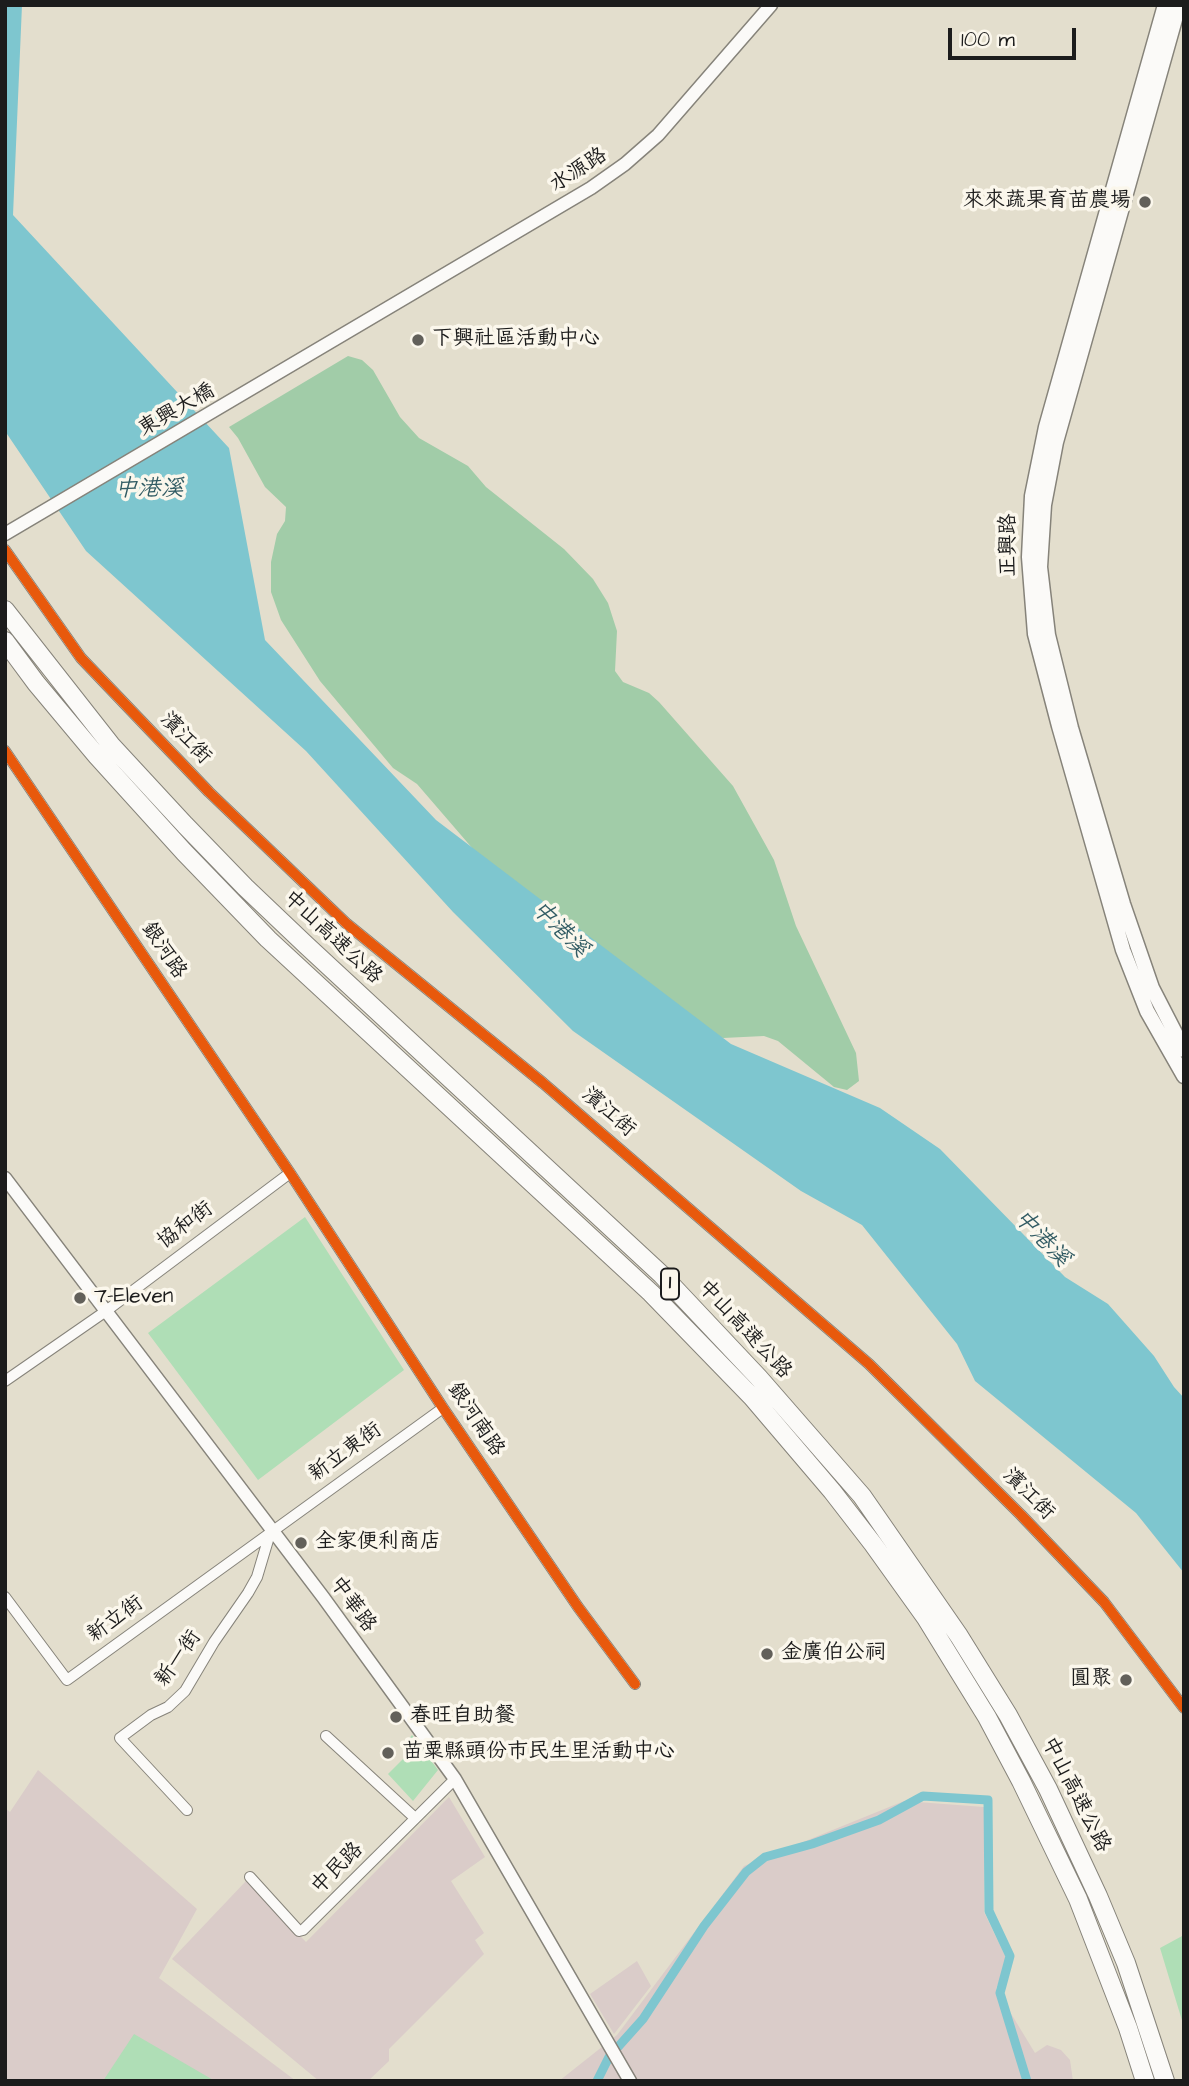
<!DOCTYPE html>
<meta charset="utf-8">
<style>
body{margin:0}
#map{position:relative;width:1189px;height:2086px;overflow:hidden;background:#e3decd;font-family:"Architects Daughter",sans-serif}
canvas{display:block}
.frame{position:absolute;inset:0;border:7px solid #1c1c1c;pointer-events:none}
.scale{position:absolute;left:948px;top:28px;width:128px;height:32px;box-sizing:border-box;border:4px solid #1c1c1c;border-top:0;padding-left:9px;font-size:21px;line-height:24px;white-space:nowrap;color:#1c1c1c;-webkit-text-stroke:5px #fbf7ec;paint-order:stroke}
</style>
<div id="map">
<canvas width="1189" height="2086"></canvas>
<div class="frame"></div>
<div class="scale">100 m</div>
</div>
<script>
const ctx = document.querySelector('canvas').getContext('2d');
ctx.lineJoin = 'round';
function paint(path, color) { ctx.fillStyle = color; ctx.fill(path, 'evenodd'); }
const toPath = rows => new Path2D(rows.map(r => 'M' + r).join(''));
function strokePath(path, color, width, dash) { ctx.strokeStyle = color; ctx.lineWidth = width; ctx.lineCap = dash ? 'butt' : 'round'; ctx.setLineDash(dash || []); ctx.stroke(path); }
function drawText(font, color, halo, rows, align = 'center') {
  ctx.font = font + ' "Architects Daughter","LXGW WenKai TC",sans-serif'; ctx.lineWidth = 7; ctx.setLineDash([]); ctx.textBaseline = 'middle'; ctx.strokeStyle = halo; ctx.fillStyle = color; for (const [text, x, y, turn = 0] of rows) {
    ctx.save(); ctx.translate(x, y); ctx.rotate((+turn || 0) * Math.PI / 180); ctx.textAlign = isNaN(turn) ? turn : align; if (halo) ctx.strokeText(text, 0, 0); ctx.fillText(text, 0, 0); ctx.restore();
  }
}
const industrial = toPath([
 [38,1770,197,1909,159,1978,296,2081,5,2081,5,1808,10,1812],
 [449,1797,485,1857,451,1881,484,1933,475,1940,484,1954,389,2049,389,2061,368,2081,319,2081,172,1959,246,1881,306,1942],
 [904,1801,984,1807,984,1912,1007,1960,996,1989,1035,2053,1047,2045,1061,2050,1070,2060,1073,2081,559,2081,617,2035,744,1866],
 [637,1961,651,1986,614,2034,590,1994]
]);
const green = toPath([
 [305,1217,404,1370,258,1480,148,1333],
 [412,1735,438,1770,413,1801,388,1774,409,1753,403,1746],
 [1184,1935,1184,2027,1160,1948],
 [134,2034,215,2081,103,2081]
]);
const forest = toPath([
 [348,356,362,360,373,370,400,417,419,438,468,466,486,487,564,549,593,579,608,603,617,631,615,671,623,682,649,693,659,702,733,786,774,860,796,926,856,1053,859,1081,847,1090,834,1087,778,1041,764,1036,723,1038,697,1030,473,849,417,784,393,768,320,681,281,620,271,592,271,562,277,534,285,521,286,507,265,487,238,438,229,427]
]);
const water = toPath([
 [5,5,22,5,13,215,229,448,265,640,436,820,731,1044,880,1108,940,1149,1065,1277,1108,1304,1154,1356,1174,1387,1184,1398,1184,1573,1136,1513,975,1381,957,1344,862,1225,801,1191,573,1031,453,912,306,751,86,551,5,431]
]);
const canal = toPath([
 [597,2081,609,2057,643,2019,704,1926,746,1872,765,1857,812,1844,879,1820,923,1796,988,1800,989,1911,1010,1956,1000,1993,1027,2081]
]);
const minor = toPath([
 [5,550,81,658,209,792,347,924,543,1083,869,1364,1021,1515,1104,1602,1184,1708],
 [5,751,290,1173,443,1408,578,1607,635,1684],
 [5,1381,106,1311,290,1173],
 [5,1597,67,1680,443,1408],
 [326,1736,415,1818],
 [187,1810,120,1738,151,1715,168,1707,185,1691,214,1642,248,1593,257,1577,271,1530],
 [250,1877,299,1931,303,1930,455,1779]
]);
const tertiary = toPath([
 [5,534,591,188,625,164,658,135,771,5],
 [5,1178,323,1597,455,1779,630,2081]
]);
const secondary = toPath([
 [1165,5,1046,427,1032,496,1029,557,1035,634,1059,726,1123,950,1147,1011,1184,1076],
 [1179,5,1056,442,1044,505,1040,567,1048,635,1071,728,1123,904,1152,988,1184,1050]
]);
const motorway = toPath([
 [5,610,111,745,185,825,245,887,306,945,662,1275,759,1378,862,1496,959,1636,1008,1715,1048,1789,1098,1896,1126,1963,1165,2081],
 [5,641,36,683,97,756,184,852,268,939,651,1293,752,1397,832,1491,873,1544,926,1618,987,1717,1021,1781,1078,1899,1128,2028,1145,2081]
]);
const cycleway = toPath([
 [5,550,81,658,209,792,347,924,543,1083,869,1364,1021,1515,1104,1602,1184,1708],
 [5,751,290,1173,443,1408,578,1607,635,1684]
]);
const markers = [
 [1145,202,7,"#62605a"],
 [418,340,7,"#62605a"],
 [80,1298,7,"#62605a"],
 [301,1543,7,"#62605a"],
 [767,1654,7,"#62605a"],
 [1126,1680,7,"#62605a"],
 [396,1717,7,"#62605a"],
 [388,1753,7,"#62605a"]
];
const shields = [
 [670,1284,18]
];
const shieldNames = [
 ["1",670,1284]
];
const streetNames = [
 ["水源路",579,171,-33],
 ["東興大橋",177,411,-30],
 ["正興路",1010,545,-90],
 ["濱江街",185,739,46],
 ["中山高速公路",332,938,43],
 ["銀河路",163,951,56],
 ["濱江街",608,1113,41],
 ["協和街",186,1226,-37],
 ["中山高速公路",744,1330,47],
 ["銀河南路",475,1420,56],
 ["新立東街",346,1453,-36],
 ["濱江街",1028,1495,45],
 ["中華路",352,1605,54],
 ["新立街",116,1620,-36],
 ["新一街",179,1659,-55],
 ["中山高速公路",1075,1795,63],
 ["中民路",338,1869,-45]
];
const poiNames = [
 ["來來蔬果育苗農場",1131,202,"right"],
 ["下興社區活動中心",432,340],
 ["7-Eleven",94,1298],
 ["全家便利商店",315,1543],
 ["金廣伯公祠",781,1654],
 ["圓聚",1112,1680,"right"],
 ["春旺自助餐",410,1717],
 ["苗粟縣頭份巿民生里活動中心",402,1753]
];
const waterNames = [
 ["中港溪",149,490],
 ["中港溪",559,930,45],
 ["中港溪",1041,1239,46]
];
paint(industrial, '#daccc9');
paint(green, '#afdeb6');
paint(forest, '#a1cca8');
paint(water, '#7ec6cf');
strokePath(canal, '#7ec6cf', 9);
strokePath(minor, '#86837a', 12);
strokePath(tertiary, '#86837a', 15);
strokePath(secondary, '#86837a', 17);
strokePath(motorway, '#86837a', 20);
strokePath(minor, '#fbfaf8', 10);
strokePath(tertiary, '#fbfaf8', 12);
strokePath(secondary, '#fbfaf8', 14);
strokePath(motorway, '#fbfaf8', 18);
strokePath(cycleway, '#e8590c', 10);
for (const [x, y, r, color] of markers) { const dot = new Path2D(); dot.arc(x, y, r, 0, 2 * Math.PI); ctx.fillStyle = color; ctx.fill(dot); strokePath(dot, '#fbf7ec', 2.5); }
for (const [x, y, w] of shields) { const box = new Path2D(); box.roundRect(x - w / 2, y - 15.5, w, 31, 5); ctx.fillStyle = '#fbf7ec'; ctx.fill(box); strokePath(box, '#1c1c1c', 2); }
drawText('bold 19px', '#1c1c1c', null, shieldNames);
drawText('21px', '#1c1c1c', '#fbf7ec', streetNames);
drawText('21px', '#1c1c1c', '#fbf7ec', poiNames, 'left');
drawText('italic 23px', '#325c64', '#fbf7ec', waterNames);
</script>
